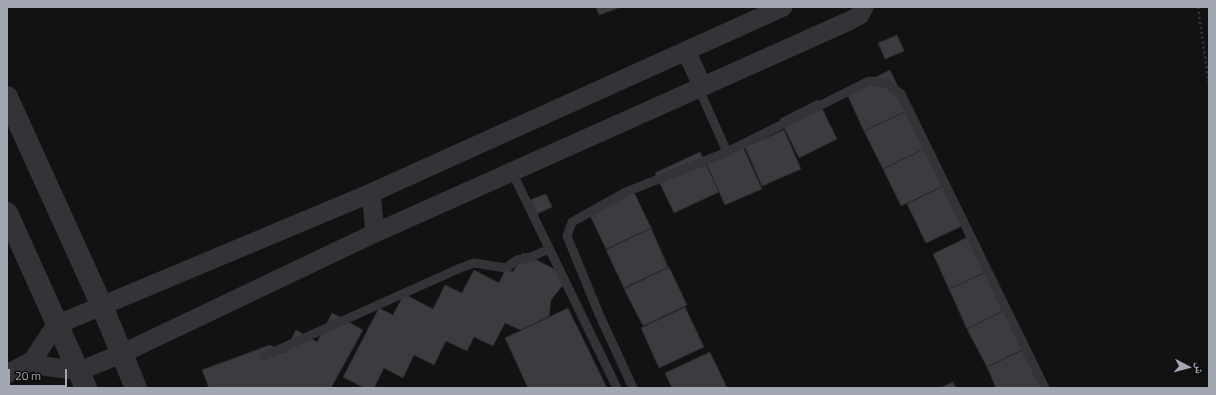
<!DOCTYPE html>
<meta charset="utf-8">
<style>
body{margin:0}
#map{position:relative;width:1216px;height:395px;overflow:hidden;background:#121213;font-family:"Titillium Web","Noto Naskh Arabic",sans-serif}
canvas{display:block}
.frame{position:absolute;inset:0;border:8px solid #a3a7b3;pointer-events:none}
.north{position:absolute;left:1168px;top:347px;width:40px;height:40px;-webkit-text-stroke:3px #0d0d0e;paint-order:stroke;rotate:96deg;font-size:11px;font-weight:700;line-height:16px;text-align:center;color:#a3a7b3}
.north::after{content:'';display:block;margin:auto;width:14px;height:18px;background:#a3a7b3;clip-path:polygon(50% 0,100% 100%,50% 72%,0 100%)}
.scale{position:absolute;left:8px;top:369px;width:59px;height:18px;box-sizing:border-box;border:2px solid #a3a7b3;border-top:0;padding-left:5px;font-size:12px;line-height:14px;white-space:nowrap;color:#a3a7b3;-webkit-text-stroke:3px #0d0d0e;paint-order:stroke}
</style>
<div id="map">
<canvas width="1216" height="395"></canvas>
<div class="frame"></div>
<div class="north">ش</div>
<div class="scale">20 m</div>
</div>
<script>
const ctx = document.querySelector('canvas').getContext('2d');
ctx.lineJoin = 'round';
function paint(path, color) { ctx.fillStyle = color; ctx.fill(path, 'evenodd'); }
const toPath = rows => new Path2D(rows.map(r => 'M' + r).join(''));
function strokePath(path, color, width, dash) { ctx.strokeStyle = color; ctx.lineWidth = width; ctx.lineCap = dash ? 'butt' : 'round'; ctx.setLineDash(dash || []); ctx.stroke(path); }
const building = toPath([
 [596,7,621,7,599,15,596,7],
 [897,35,904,51,885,59,878,43,897,35],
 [890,70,909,110,864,131,846,92,890,70],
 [818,100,837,139,799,158,780,119,818,100],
 [909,110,926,148,883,169,864,131,909,110],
 [784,130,801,169,762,186,745,147,784,130],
 [743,147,762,189,725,205,706,163,743,147],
 [926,148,943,186,901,206,883,169,926,148],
 [700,152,719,192,674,213,655,173,700,152],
 [943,186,962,226,926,243,907,204,943,186],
 [632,188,651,228,606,249,587,209,632,188],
 [546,194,552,207,537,214,530,200,546,194],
 [651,228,668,267,624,288,606,250,651,228],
 [972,235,989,271,949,289,933,254,972,235],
 [523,253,562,273,566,281,551,300,549,316,521,330,505,323,493,346,474,337,467,351,446,341,434,365,414,355,403,378,384,368,374,388,364,388,343,377,379,308,393,315,404,294,433,309,445,285,462,293,474,270,499,283,506,268,513,272,523,253],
 [669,267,687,305,643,326,624,289,669,267],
 [989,271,1007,309,967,329,949,289,989,271],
 [685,307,704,347,659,368,641,328,685,307],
 [568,308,607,388,528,388,505,338,568,308],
 [1007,309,1026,348,987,367,967,329,1007,309],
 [332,313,363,330,331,388,209,388,202,370,270,345,284,353,296,330,317,342,332,313],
 [1027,348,1046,388,996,388,987,367,1027,348],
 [710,352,727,388,672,388,665,373,710,352],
 [953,382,956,388,940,388,953,382]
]);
const path = toPath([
 [1198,7,1209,85]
]);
const service = toPath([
 [727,152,869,81,886,83,901,94,1045,388],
 [512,172,617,388],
 [264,356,458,269,474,263,506,268,517,260,531,257,549,249],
 [633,388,599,314,567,236,572,222,626,192,727,152,699,89]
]);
const minor = toPath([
 [686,51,703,87],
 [371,193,375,233],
 [32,361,44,366,79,371,121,354,375,233,849,21,860,15,864,7],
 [7,374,32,361,56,325,371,193,783,7]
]);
const tertiary = toPath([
 [7,97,102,306,136,388],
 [7,213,86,388]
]);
paint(building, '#3c3c40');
strokePath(building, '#2c2c2f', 1);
strokePath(path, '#393a3f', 2.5, [2, 3]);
strokePath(service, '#333338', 9);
strokePath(minor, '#333338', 19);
strokePath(tertiary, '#333338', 22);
</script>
